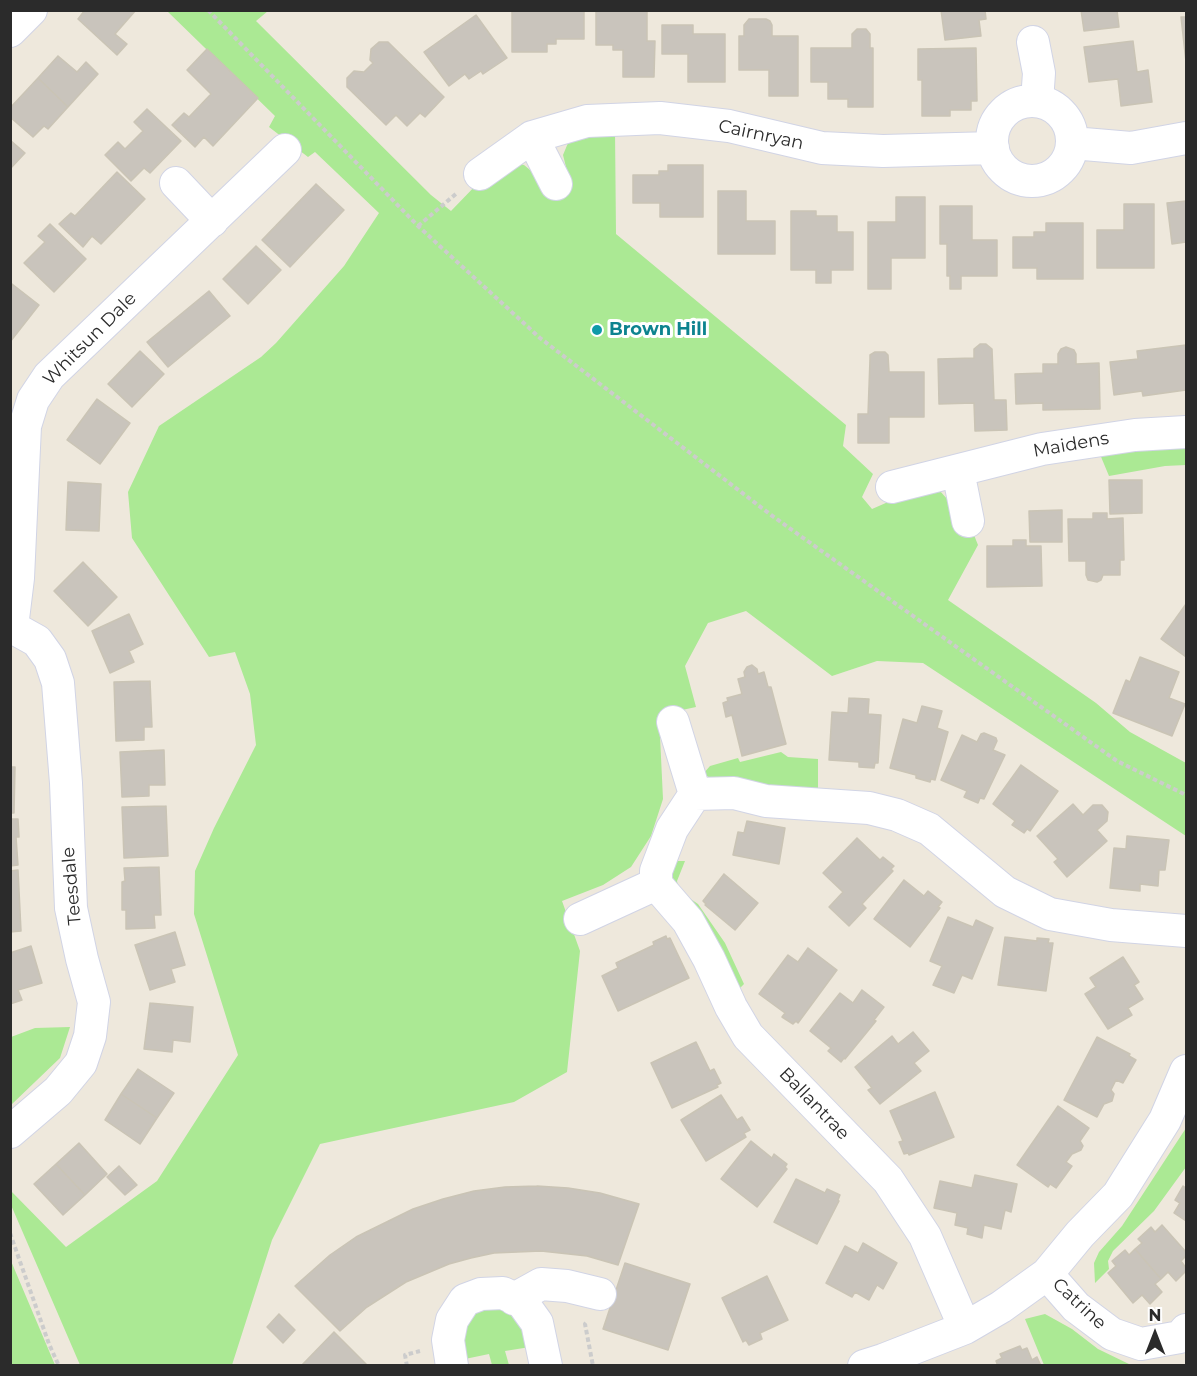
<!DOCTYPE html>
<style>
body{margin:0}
#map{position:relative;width:1197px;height:1376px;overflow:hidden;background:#eee8dc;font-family:Montserrat,sans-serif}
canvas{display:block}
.frame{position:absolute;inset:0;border:12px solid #2b2b2b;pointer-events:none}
.north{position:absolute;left:1125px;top:1304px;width:60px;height:60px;-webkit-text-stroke:4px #fff;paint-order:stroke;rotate:0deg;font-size:16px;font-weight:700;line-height:24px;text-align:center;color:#2b2b2b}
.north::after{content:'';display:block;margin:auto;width:21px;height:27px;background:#2b2b2b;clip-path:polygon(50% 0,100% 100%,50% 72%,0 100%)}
</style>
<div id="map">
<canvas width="1197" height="1376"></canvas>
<div class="frame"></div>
<div class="north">N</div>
</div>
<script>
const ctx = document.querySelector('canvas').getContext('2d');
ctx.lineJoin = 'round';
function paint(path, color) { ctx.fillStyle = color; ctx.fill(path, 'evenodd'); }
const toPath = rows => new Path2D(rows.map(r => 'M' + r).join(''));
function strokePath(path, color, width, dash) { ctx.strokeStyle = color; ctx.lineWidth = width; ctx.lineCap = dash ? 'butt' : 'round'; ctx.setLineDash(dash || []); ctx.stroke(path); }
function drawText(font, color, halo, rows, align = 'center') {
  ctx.font = font + ' Montserrat,sans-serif'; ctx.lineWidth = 6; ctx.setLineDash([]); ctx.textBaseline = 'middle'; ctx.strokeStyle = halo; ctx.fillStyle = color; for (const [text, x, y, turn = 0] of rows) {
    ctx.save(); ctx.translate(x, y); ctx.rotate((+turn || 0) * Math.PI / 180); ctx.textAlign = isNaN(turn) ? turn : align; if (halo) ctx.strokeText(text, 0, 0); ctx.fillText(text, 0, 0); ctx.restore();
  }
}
const green = toPath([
 [167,11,268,11,256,21,431,195,451,211,479,182,511,162,524,165,535,174,544,195,570,183,563,155,568,143,574,137,615,131,616,234,846,425,843,446,873,474,862,497,872,509,911,492,940,491,970,525,978,545,948,600,1096,703,1130,732,1186,763,1186,836,923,663,877,661,832,676,746,611,708,623,685,666,696,707,659,715,663,799,651,836,631,867,603,885,562,901,580,951,567,1072,514,1102,320,1144,272,1240,232,1365,80,1365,11,1205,10,1190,66,1247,157,1181,238,1055,194,914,195,871,214,828,256,745,250,694,235,652,209,657,132,538,128,492,159,426,261,357,276,343,344,266,379,213,315,152,308,157,269,127,275,116],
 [1186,446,1186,465,1165,466,1109,476,1099,452],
 [781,752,788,757,818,759,818,796,716,781,703,774,710,766,738,758,740,762],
 [676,861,685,861,677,881,679,891,698,904,725,943,744,984,735,993,673,888,671,875],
 [70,1027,60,1058,11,1105,11,1037,35,1028],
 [1186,1128,1186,1167,1154,1211,1113,1251,1108,1261,1109,1269,1095,1283,1094,1263,1099,1252,1122,1226],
 [10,1261,11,1261,55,1365,11,1365],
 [494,1306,516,1314,530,1347,505,1351,509,1365,492,1365,489,1354,465,1359,461,1347,465,1324,472,1314,483,1308],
 [1045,1314,1072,1329,1098,1349,1131,1365,1044,1365,1025,1319]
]);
const building = toPath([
 [85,10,136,10,115,34,127,44,117,55,78,19,85,10],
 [512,10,584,10,584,39,556,39,556,44,547,44,547,52,512,52,512,10],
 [596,10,647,10,647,41,655,41,654,77,623,77,623,50,613,50,613,45,596,45,596,10],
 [941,10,985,10,986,19,979,20,981,36,945,40,941,10],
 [1081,10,1117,10,1119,27,1084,31,1081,10],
 [476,15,507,58,483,74,481,71,469,79,465,74,449,86,424,52,476,15],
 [1181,17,1186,17,1186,62,1181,17],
 [749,19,766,19,770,21,772,25,772,36,798,36,798,96,769,96,769,70,739,70,739,36,744,36,744,25,749,19],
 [662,25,693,25,693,34,725,34,725,82,688,82,688,54,662,54,662,25],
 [857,29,866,29,870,34,870,48,873,48,873,107,848,107,848,99,828,99,828,82,811,82,811,48,852,48,852,34,857,29],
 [1133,41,1137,72,1148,70,1152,102,1121,106,1118,79,1089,82,1084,47,1133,41],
 [379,42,388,42,444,97,425,117,420,113,407,126,396,115,386,125,347,87,347,78,354,71,364,72,373,63,370,60,371,49,379,42],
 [976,48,977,101,971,101,971,110,950,110,950,116,922,116,922,80,918,80,918,49,976,48],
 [207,49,258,98,213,146,204,137,195,147,172,125,184,113,189,117,211,94,187,70,207,49],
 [58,56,77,72,86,62,98,74,68,107,38,78,58,56],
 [38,78,68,107,48,129,44,126,33,137,10,117,10,108,38,78],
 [147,109,181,141,150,173,144,168,131,181,105,155,118,142,125,149,143,131,134,122,147,109],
 [10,140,25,153,10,169,10,140],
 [668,165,703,165,703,217,660,217,660,203,633,203,633,175,659,175,659,171,668,171,668,165],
 [117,172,145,199,101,244,92,236,83,247,59,224,71,213,75,216,117,172],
 [316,184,344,210,290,267,262,240,316,184],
 [718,191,746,191,746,221,775,221,775,254,718,254,718,191],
 [896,197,925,197,925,258,891,258,891,289,868,289,868,222,896,222,896,197],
 [1186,201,1186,242,1172,244,1167,203,1186,201],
 [1124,204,1154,204,1154,268,1097,268,1097,230,1124,230,1124,204],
 [940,206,972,206,972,240,997,240,997,276,961,276,961,289,950,289,950,276,947,276,947,244,940,244,940,206],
 [791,211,816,211,816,216,837,216,837,232,853,232,853,270,831,270,831,283,816,283,816,270,791,270,791,211],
 [1046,223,1083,223,1083,279,1037,279,1037,268,1013,268,1013,237,1034,237,1034,232,1046,232,1046,223],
 [50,224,86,259,54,292,24,263,45,242,38,236,50,224],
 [256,246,281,270,248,304,223,279,256,246],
 [12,284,39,305,10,342,10,287,12,284],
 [209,291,230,316,168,367,147,342,209,291],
 [980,344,986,344,992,349,994,400,1006,400,1007,430,975,431,974,403,939,404,938,359,974,358,974,349,980,344],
 [1186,345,1186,390,1143,396,1142,391,1114,395,1110,362,1138,359,1137,351,1186,345],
 [1066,347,1074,350,1076,354,1076,364,1099,363,1100,409,1043,410,1043,403,1016,404,1015,374,1043,373,1043,364,1058,364,1058,354,1061,349,1066,347],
 [140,351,164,374,132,407,108,384,140,351],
 [875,352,885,352,888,355,889,372,924,372,924,417,889,417,889,443,858,443,858,414,868,414,870,359,870,355,875,352],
 [97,399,130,423,100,464,67,440,97,399],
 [1109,480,1142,480,1142,513,1110,514,1109,480],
 [68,482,101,484,99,531,66,530,68,482],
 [1062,510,1062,542,1030,542,1029,511,1062,510],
 [1093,513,1107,513,1107,519,1123,518,1124,560,1120,560,1120,575,1103,575,1101,580,1097,582,1088,580,1086,575,1086,561,1069,561,1068,519,1093,519,1093,513],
 [1013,540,1026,540,1026,546,1041,546,1042,586,987,587,987,546,1013,546,1013,540],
 [83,562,117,597,88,626,54,591,83,562],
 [1186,604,1186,657,1161,639,1186,604],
 [129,614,143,644,129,651,134,662,110,673,92,631,129,614],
 [1140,657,1179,672,1169,698,1185,704,1172,736,1113,713,1126,680,1130,682,1140,657],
 [752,665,757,669,758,674,764,672,768,687,771,687,786,744,742,756,732,715,726,717,723,703,728,701,727,698,742,694,738,679,745,677,744,672,747,667,752,665],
 [150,681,152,727,144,727,144,740,116,741,114,682,150,681],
 [849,698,869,699,868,714,881,715,878,763,875,763,874,768,859,767,859,762,829,760,832,712,848,713,849,698],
 [922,706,942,711,937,728,948,732,935,780,931,779,930,782,916,778,916,775,890,768,903,719,917,723,922,706],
 [984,733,996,738,997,741,993,750,1005,755,984,799,980,798,978,803,964,797,967,791,941,780,962,735,977,742,981,734,984,733],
 [164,750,165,785,149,785,149,796,122,797,120,752,164,750],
 [1021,765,1058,791,1030,831,1027,829,1024,833,1012,825,1015,821,993,804,1021,765],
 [10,767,15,767,14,813,10,813,10,767],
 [1073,804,1083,815,1093,805,1102,805,1108,812,1107,821,1097,830,1107,841,1067,877,1054,862,1058,859,1037,836,1073,804],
 [166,806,168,856,124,858,122,807,166,806],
 [10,819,18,819,19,837,16,837,18,865,10,866,10,819],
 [747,821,785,828,779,864,733,855,738,832,744,833,747,821],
 [1127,836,1169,840,1165,870,1159,870,1158,886,1140,884,1140,891,1110,888,1114,848,1126,849,1127,836],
 [857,838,880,860,883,857,894,866,891,869,893,871,862,904,866,908,849,926,829,907,843,892,823,873,857,838],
 [159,867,161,915,154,915,155,928,126,929,126,910,122,910,122,882,125,881,124,868,159,867],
 [18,870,21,931,10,932,10,871,18,870],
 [724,874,758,903,735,930,705,905,706,904,703,901,724,874],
 [904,880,924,896,928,891,942,902,938,907,940,908,910,947,874,919,904,880],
 [948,917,973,927,976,920,993,928,972,979,962,975,954,993,933,985,942,966,930,961,948,917],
 [175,932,185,965,171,969,175,982,150,990,135,945,175,932],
 [666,936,667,939,670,938,689,978,618,1011,602,976,618,968,616,963,654,945,653,942,666,936],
 [1005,937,1037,941,1037,938,1049,939,1048,943,1053,943,1046,991,998,985,1005,937],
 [31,946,42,983,18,990,22,1000,10,1004,10,953,31,946],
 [808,948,837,970,798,1023,796,1021,793,1024,782,1017,785,1013,759,994,788,955,798,962,808,948],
 [1123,957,1139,982,1134,985,1143,999,1128,1008,1132,1015,1108,1029,1085,994,1096,987,1090,978,1123,957],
 [862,990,884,1007,874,1020,876,1021,845,1059,844,1058,841,1062,828,1051,831,1048,810,1031,840,993,853,1003,862,990],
 [150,1003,193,1007,190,1042,173,1040,172,1052,144,1049,150,1003],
 [913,1032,929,1051,914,1063,921,1071,880,1104,868,1090,872,1088,855,1067,892,1036,898,1044,913,1032],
 [1097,1037,1130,1054,1129,1056,1136,1060,1123,1083,1116,1080,1111,1090,1114,1094,1112,1101,1104,1104,1097,1117,1064,1100,1097,1037],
 [696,1042,710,1071,714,1069,721,1083,717,1085,718,1087,672,1108,651,1063,696,1042],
 [138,1069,174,1093,157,1118,121,1094,138,1069],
 [935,1092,954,1137,909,1155,908,1153,904,1154,899,1142,903,1141,890,1111,935,1092],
 [121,1094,157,1118,140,1144,105,1120,121,1094],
 [721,1095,737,1120,742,1117,750,1130,744,1133,746,1137,706,1161,681,1120,721,1095],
 [1058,1106,1089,1128,1080,1141,1083,1146,1081,1150,1072,1154,1066,1162,1072,1166,1056,1188,1050,1184,1048,1187,1017,1165,1058,1106],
 [751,1141,772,1158,774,1154,787,1164,785,1167,787,1169,757,1207,721,1179,751,1141],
 [79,1143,107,1174,85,1195,56,1164,79,1143],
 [56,1164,85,1195,63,1215,34,1184,56,1164],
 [119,1166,137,1185,125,1195,107,1177,119,1166],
 [975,1175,1017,1184,1011,1212,1005,1210,1001,1229,984,1225,982,1238,967,1234,968,1228,955,1225,957,1213,934,1208,940,1181,972,1188,975,1175],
 [796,1179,825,1193,827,1189,840,1195,838,1200,839,1201,817,1244,774,1222,796,1179],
 [537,1186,568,1188,600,1193,639,1204,618,1265,587,1256,541,1251,494,1253,471,1258,449,1264,406,1282,367,1307,340,1331,295,1286,330,1255,356,1237,413,1209,443,1199,474,1191,505,1187,537,1186],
 [1183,1186,1186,1188,1186,1221,1174,1213,1180,1203,1175,1200,1183,1186],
 [1162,1225,1186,1252,1186,1256,1181,1261,1186,1268,1186,1271,1176,1281,1168,1272,1161,1279,1135,1249,1142,1243,1138,1239,1151,1227,1155,1232,1162,1225],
 [863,1243,897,1263,883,1289,877,1285,869,1300,855,1292,852,1297,826,1283,845,1246,858,1253,863,1243],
 [1135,1249,1161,1279,1155,1284,1162,1292,1150,1304,1142,1295,1133,1303,1108,1273,1116,1266,1112,1261,1125,1250,1129,1255,1135,1249],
 [625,1263,690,1284,668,1350,603,1329,625,1263],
 [767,1276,788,1320,760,1333,762,1339,749,1345,746,1340,743,1342,722,1298,767,1276],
 [279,1314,295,1330,283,1343,267,1327,279,1314],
 [334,1332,368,1366,301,1366,334,1332],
 [1020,1346,1022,1350,1027,1348,1032,1360,1037,1357,1041,1366,998,1366,996,1361,1002,1358,1000,1354,1020,1346]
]);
const path = toPath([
 [208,10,418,226,540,338,771,515,1117,761,1186,795],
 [418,226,457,193],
 [10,1233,49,1344,59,1366],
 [586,1323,585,1324,593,1366],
 [407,1366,405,1355,420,1351]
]);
const minor = toPath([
 [10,31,31,10],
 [1033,42,1039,73,1037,101],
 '992 141a40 40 0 1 1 80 0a40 40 0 1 1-80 0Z',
 [532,137,556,184],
 [1072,143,1131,148,1186,138],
 [480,174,532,137,587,121,660,118,729,126,822,148,883,151,993,148],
 [176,183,212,221],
 [958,471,968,521],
 [892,487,1042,449,1135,435,1186,432],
 [10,626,37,641,50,659,58,683,66,783,71,908,82,959,94,1002,90,1036,81,1063,58,1091,10,1132],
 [12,627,18,578,25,426,33,400,49,376,285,150],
 [673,722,695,794],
 [580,919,656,884],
 [1047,1274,1076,1307,1112,1334,1141,1344,1180,1337,1186,1330],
 [514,1299,541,1284,567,1286,600,1294],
 [965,1328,925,1236,888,1180,748,1036,731,1007,709,959,688,921,656,884,656,871,672,829,695,794,734,793,766,801,869,808,897,815,929,829,1005,892,1050,914,1111,925,1186,931],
 [452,1366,448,1340,452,1320,465,1300,481,1294,503,1293,522,1302,537,1323,546,1366],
 [864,1366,883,1360,965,1328,1001,1307,1047,1274,1080,1234,1118,1195,1165,1120,1186,1071]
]);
const markers = [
 [597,330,6,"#0f9aa8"]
];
const streetNames = [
 ["Cairnryan",761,135,12],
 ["Whitsun Dale",90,339,-45],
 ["Maidens",1071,445,-10],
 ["Teesdale",72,886,-95],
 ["Ballantrae",814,1104,46],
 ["Catrine",1079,1304,43]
];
const cultureNames = [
 ["Brown Hill",609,330]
];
paint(green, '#abe994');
paint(building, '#c9c4bc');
strokePath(building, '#cac4b5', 1.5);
strokePath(minor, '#d1d4e5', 34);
strokePath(path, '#ccc', 4, [4.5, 3]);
strokePath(minor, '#fff', 32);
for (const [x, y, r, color] of markers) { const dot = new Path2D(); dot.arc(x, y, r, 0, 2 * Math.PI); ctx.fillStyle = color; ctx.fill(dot); strokePath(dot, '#fff', 2); }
drawText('18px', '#2b2b2b', '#fff', streetNames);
drawText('bold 18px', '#0d838f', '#fff', cultureNames, 'left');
</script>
